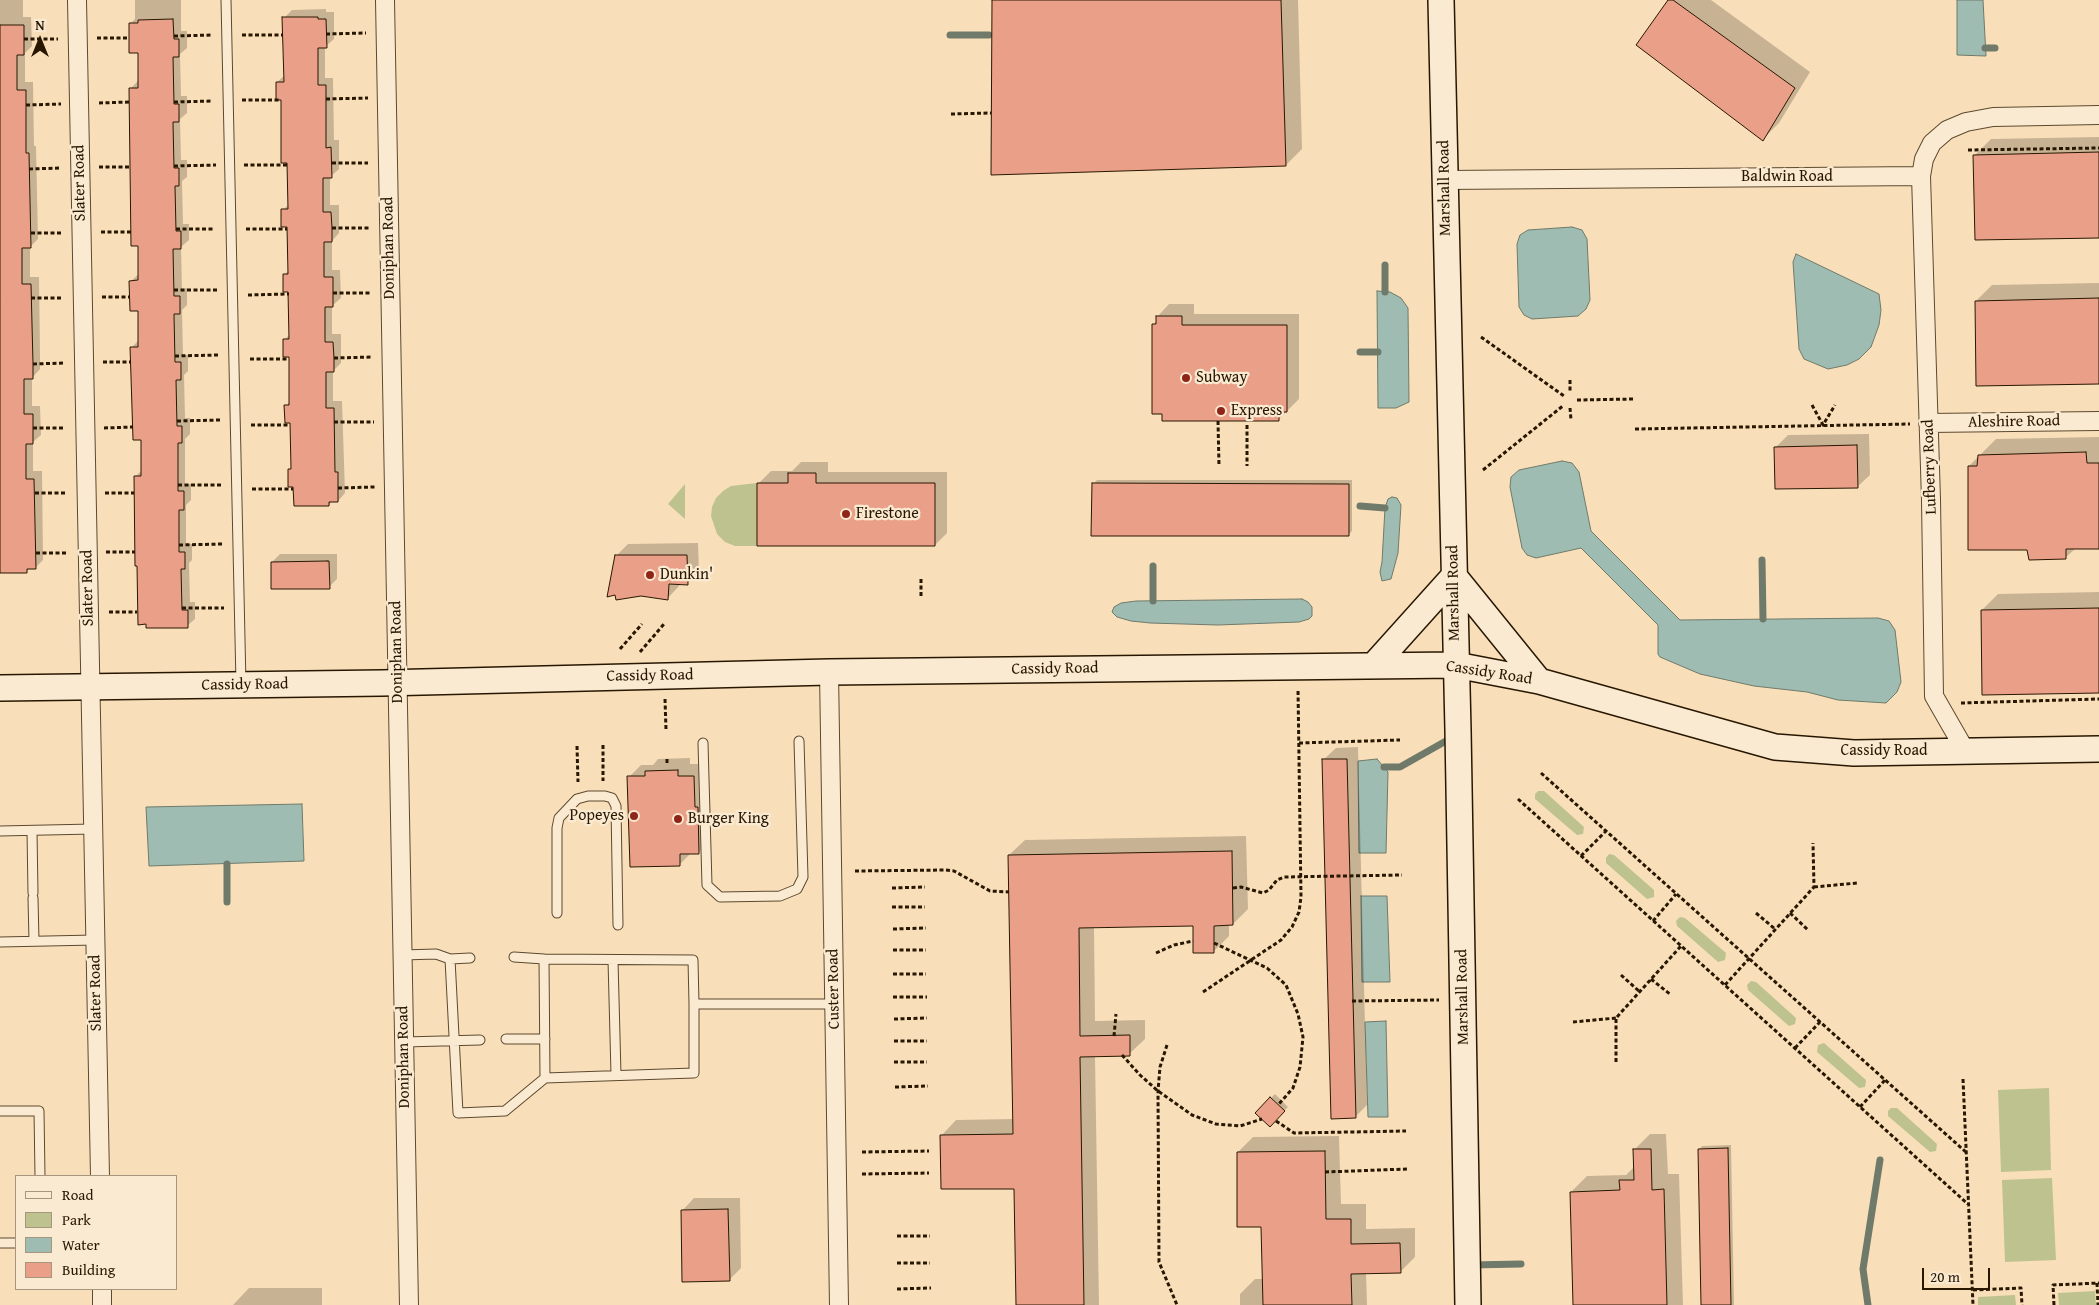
<!DOCTYPE html>
<style>
body{margin:0}
#map{position:relative;width:2099px;height:1305px;overflow:hidden;background:#f9dfb9;font-family:"Gentium Book Plus",serif}
canvas{display:block}
.legend{position:absolute;left:15px;top:1175px;width:162px;height:115px;box-sizing:border-box;background:#fbead2;border:1px solid #a7967e;margin:0;padding:6px 9px;list-style:none;font-size:15px;color:#281700}
.legend li{display:flex;align-items:center;gap:10px;height:25px}
.legend b{width:25px;border:1px solid #a7967e}
.north{position:absolute;left:15px;top:15px;width:50px;height:50px;-webkit-text-stroke:4px #fbead2;paint-order:stroke;rotate:0deg;font-size:14px;font-weight:700;line-height:20px;text-align:center;color:#281700}
.north::after{content:'';display:block;margin:auto;width:18px;height:22px;background:#281700;clip-path:polygon(50% 0,100% 100%,50% 72%,0 100%)}
.scale{position:absolute;left:1922px;top:1268px;width:68px;height:22px;box-sizing:border-box;border:2px solid #281700;border-top:0;padding-left:6px;font-size:15px;line-height:18px;white-space:nowrap;color:#281700;-webkit-text-stroke:4px #fbead2;paint-order:stroke}
</style>
<div id="map">
<canvas width="2099" height="1305"></canvas>
<ul class="legend">
<li><b style="height:6px;background:#fbead2"></b>Road</li>
<li><b style="height:14px;background:#bec28f"></b>Park</li>
<li><b style="height:14px;background:#9ebcb1"></b>Water</li>
<li><b style="height:14px;background:#ea9f89"></b>Building</li>
</ul>
<div class="north">N</div>
<div class="scale">20 m</div>
</div>
<script>
const ctx = document.querySelector('canvas').getContext('2d');
ctx.lineJoin = 'round';
function paint(path, color) { ctx.fillStyle = color; ctx.fill(path, 'evenodd'); }
const toPath = rows => new Path2D(rows.map(r => 'M' + r).join(''));
function strokePath(path, color, width, dash) { ctx.strokeStyle = color; ctx.lineWidth = width; ctx.lineCap = dash ? 'butt' : 'round'; ctx.setLineDash(dash || []); ctx.stroke(path); }
function drawText(font, color, halo, rows, align = 'center') {
  ctx.font = font + ' "Gentium Book Plus",serif'; ctx.lineWidth = 4.5; ctx.setLineDash([]); ctx.textBaseline = 'middle'; ctx.strokeStyle = halo; ctx.fillStyle = color; for (const [text, x, y, turn = 0] of rows) {
    ctx.save(); ctx.translate(x, y); ctx.rotate((+turn || 0) * Math.PI / 180); ctx.textAlign = isNaN(turn) ? turn : align; if (halo) ctx.strokeText(text, 0, 0); ctx.fillText(text, 0, 0); ctx.restore();
  }
}
const green = toPath([
 [757,483,757,546,735,546,725,542,717,534,711,516,712,507,716,498,723,491,731,486],
 [685,484,685,519,668,504],
 [1538,791,1544,791,1584,827,1583,834,1577,835,1535,799,1535,794],
 [1609,854,1614,855,1654,890,1654,897,1647,899,1606,863,1606,858],
 [1680,917,1685,918,1726,953,1725,960,1718,962,1677,926,1676,921],
 [1751,981,1756,982,1796,1018,1795,1024,1789,1026,1748,990,1747,985],
 [1824,1043,1866,1080,1865,1087,1859,1088,1817,1052,1818,1045],
 [2049,1088,2051,1170,2001,1172,1998,1090],
 [1891,1108,1897,1108,1937,1144,1936,1151,1930,1152,1888,1116,1888,1111],
 [2052,1178,2056,1260,2005,1262,2002,1180],
 [2095,1291,2096,1305,2059,1305,2058,1293],
 [2015,1295,2016,1305,1978,1305,1978,1297]
]);
const water = toPath([
 [1957,0,1983,0,1986,56,1957,55,1957,0],
 [1572,227,1582,230,1587,239,1590,300,1586,309,1578,316,1532,319,1524,315,1519,307,1517,244,1520,235,1528,230,1572,227],
 [1796,254,1879,294,1881,310,1879,325,1871,347,1859,359,1847,365,1828,369,1804,359,1799,349,1793,262,1796,254],
 [1377,291,1390,292,1401,298,1408,308,1409,402,1396,408,1378,408,1377,291],
 [1562,461,1572,463,1579,472,1591,531,1680,620,1878,618,1889,621,1895,630,1901,682,1897,692,1886,703,1838,700,1807,692,1754,686,1700,674,1660,657,1658,654,1658,625,1581,548,1536,558,1527,555,1522,548,1510,487,1511,477,1519,470,1562,461],
 [1392,497,1397,498,1401,505,1398,553,1391,579,1382,581,1380,572,1382,562,1385,508,1388,499,1392,497],
 [1302,599,1308,602,1312,607,1312,616,1309,619,1299,622,1218,625,1150,623,1131,621,1117,617,1112,612,1114,607,1121,603,1136,601,1302,599],
 [1377,759,1388,772,1386,853,1359,853,1358,761,1377,759],
 [302,804,304,861,149,866,146,807,302,804],
 [1361,896,1387,896,1390,982,1362,982,1361,896],
 [1386,1021,1388,1117,1368,1117,1365,1022,1386,1021]
]);
const shadow = toPath([
 [0,0,23,0,23,17,31,17,32,46,25,53,25,82,33,82,34,146,36,146,38,239,30,247,30,277,39,277,40,355,40,369,32,378,32,406,40,406,41,435,33,442,33,471,42,471,43,560,35,568,30,568,26,572,0,572],
 [135,0,181,0,181,31,187,31,187,48,180,54,181,96,187,96,187,113,180,119,181,160,187,160,187,177,182,181,183,224,189,224,189,240,181,247,182,289,187,288,187,305,182,310,183,355,188,355,188,371,184,375,185,418,190,418,190,434,185,439,185,484,191,484,191,500,186,505,186,544,192,544,192,560,189,563,190,602,195,602,195,619,187,626,135,477,143,469,143,439,132,347,140,339,140,310,131,281,140,273,130,89,138,81,139,52,130,24,135,19],
 [994,0,1298,0,1302,149,1286,165],
 [1670,0,1711,0,1810,72,1779,123,1763,139],
 [326,9,326,12,334,12,334,39,325,47,325,78,333,78,334,140,339,140,339,169,330,177,330,205,339,205,339,233,332,241,332,270,340,270,341,298,332,306,332,334,341,334,341,363,333,371,333,401,342,401,345,493,338,501,332,501,329,505,295,486,289,470,292,467,291,422,286,406,290,401,290,355,285,339,291,333,290,291,284,275,289,270,288,226,283,210,289,204,288,161,283,98,277,82,285,75,284,18,292,10],
 [2099,137,2099,236,1975,155,1991,139],
 [2099,283,2099,382,1976,301,1992,285],
 [1169,304,1194,304,1194,314,1299,314,1299,399,1278,420,1153,325,1157,321,1157,317],
 [1869,434,1870,475,1857,487,1776,447,1788,435],
 [2099,437,2099,548,2076,548,2065,558,2028,549,1969,466,1996,439],
 [801,462,828,462,828,472,947,472,947,533,935,545,759,483,771,471,792,471],
 [1097,480,1352,480,1352,531,1349,534,1093,484],
 [698,543,699,571,687,584,680,583,679,586,667,599,616,556,628,544],
 [280,554,337,554,337,579,329,587,272,562],
 [2099,592,2099,692,1982,610,1998,594],
 [1358,747,1367,1105,1355,1117,1323,760,1336,748],
 [690,758,690,764,706,764,706,796,710,796,711,840,699,852,692,852,679,865,629,777,641,765,653,765,658,759],
 [1246,836,1248,909,1233,924,1229,924,1229,936,1214,951,1194,925,1094,926,1095,1021,1145,1020,1145,1039,1129,1054,1095,1056,1099,1305,1017,1305,1015,1187,941,1136,956,1120,1014,1119,1009,855,1025,840],
 [1275,1094,1288,1107,1270,1125,1257,1112],
 [1650,1134,1666,1134,1668,1174,1679,1174,1683,1305,1574,1305,1571,1192,1587,1176,1626,1175,1635,1166,1634,1150],
 [1339,1136,1341,1204,1366,1204,1366,1229,1415,1228,1415,1257,1400,1272,1366,1273,1367,1305,1240,1305,1240,1294,1255,1279,1264,1279,1263,1225,1238,1152,1253,1137],
 [1731,1145,1734,1305,1702,1305,1699,1150,1702,1146],
 [694,1198,740,1198,741,1268,729,1280,682,1211],
 [249,1288,322,1288,322,1305,233,1305]
]);
const stream = toPath([
 [950,35,989,35],
 [1985,48,1995,48],
 [1385,265,1385,292],
 [1360,352,1378,352],
 [1360,506,1385,508],
 [1762,560,1763,619],
 [1153,566,1153,601],
 [1384,767,1400,767,1453,737],
 [227,864,227,902],
 [1471,1265,1521,1264],
 [1868,1305,1863,1269,1880,1160]
]);
const building = toPath([
 [992,0,1281,0,1286,166,991,175,992,0],
 [1668,0,1673,0,1795,88,1763,141,1636,45,1668,0],
 [282,17,318,17,318,19,326,19,327,48,318,48,318,85,326,85,326,148,331,147,332,178,323,178,323,212,331,212,332,228,332,242,324,242,324,277,333,277,333,307,325,307,325,342,333,342,334,358,334,372,326,372,326,408,334,408,335,472,338,472,338,502,329,502,329,506,294,506,293,487,288,487,288,469,291,469,290,423,285,423,284,405,289,405,289,357,283,357,283,339,289,339,288,292,283,292,283,274,288,274,287,227,281,227,281,209,288,209,287,163,281,163,281,100,276,100,276,82,284,82,282,17],
 [173,19,174,39,179,39,179,57,173,57,174,104,179,104,179,122,173,122,174,168,179,168,179,186,175,186,176,231,181,231,181,249,173,249,174,296,180,296,180,314,174,314,175,362,181,362,181,380,176,380,177,426,182,426,182,443,178,443,178,491,184,491,184,510,179,510,179,552,185,552,185,569,181,569,182,610,188,610,188,628,146,628,146,624,138,625,137,566,135,566,134,476,141,476,141,440,133,440,131,377,130,347,138,347,138,311,130,311,129,281,138,280,138,246,131,246,129,88,138,88,138,53,129,53,129,23,138,23,138,20,173,19],
 [0,25,24,25,24,55,17,55,17,90,26,90,26,153,29,153,31,248,22,248,22,284,31,284,33,364,33,379,24,379,24,414,33,414,33,444,26,444,26,479,34,479,36,569,27,569,27,573,0,573,0,25],
 [2099,152,2099,238,1975,240,1973,155,2099,152],
 [2099,298,2099,384,1976,386,1975,301,2099,298],
 [1156,316,1182,316,1182,325,1287,325,1287,412,1279,412,1279,421,1162,421,1162,414,1152,414,1152,324,1156,324,1156,316],
 [1857,445,1858,488,1775,489,1774,447,1857,445],
 [2086,452,2087,463,2099,463,2099,549,2066,549,2066,559,2029,560,2027,550,1968,550,1968,466,1977,466,1978,455,2086,452],
 [788,473,816,473,816,483,935,483,935,546,757,546,757,483,788,483,788,473],
 [1092,483,1349,484,1349,536,1091,536,1092,483],
 [615,555,687,555,688,585,669,584,668,600,641,596,616,600,615,595,607,597,615,555],
 [327,561,329,561,330,589,271,589,271,562,327,561],
 [2099,608,2099,693,1982,695,1981,610,2099,608],
 [1322,759,1347,759,1356,1118,1331,1119,1322,759],
 [678,770,678,776,694,776,695,807,698,807,699,854,680,854,680,866,630,867,627,776,645,776,645,771,678,770],
 [1232,851,1233,925,1214,926,1214,953,1193,953,1193,926,1079,928,1080,1036,1130,1035,1130,1056,1080,1057,1084,1305,1016,1305,1014,1189,941,1189,940,1135,1013,1134,1008,855,1232,851],
 [1270,1097,1285,1111,1270,1127,1255,1113,1270,1097],
 [1728,1148,1731,1305,1701,1305,1698,1149,1728,1148],
 [1633,1149,1651,1149,1652,1190,1664,1189,1667,1305,1573,1305,1570,1192,1620,1190,1619,1180,1634,1180,1633,1149],
 [1325,1151,1326,1219,1351,1219,1351,1244,1400,1243,1401,1273,1351,1274,1352,1305,1263,1305,1261,1227,1237,1227,1237,1152,1325,1151],
 [728,1209,730,1281,682,1282,681,1210,728,1209]
]);
const path = toPath([
 [326,34,366,33],
 [242,35,283,35],
 [174,36,213,35],
 [97,38,129,38],
 [24,39,58,39],
 [326,99,368,98],
 [242,100,281,100],
 [174,102,213,101],
 [99,103,129,102],
 [26,105,61,104],
 [951,114,991,113],
 [1968,150,2099,148],
 [332,163,368,163],
 [244,165,287,165],
 [174,166,216,165],
 [99,167,129,167],
 [29,169,61,168],
 [332,228,371,228],
 [176,229,215,229],
 [246,229,287,229],
 [101,232,131,232],
 [31,233,63,233],
 [174,290,218,290],
 [333,293,372,293],
 [248,295,289,294],
 [102,297,130,297],
 [31,298,63,298],
 [1481,337,1564,396],
 [175,356,219,355],
 [334,358,373,357],
 [250,359,289,359],
 [103,362,131,362],
 [33,364,65,363],
 [1570,380,1570,393],
 [1577,400,1634,399],
 [1812,405,1823,425,1835,405],
 [1570,408,1571,420],
 [177,421,221,420],
 [1218,421,1219,466],
 [334,422,374,422],
 [251,425,290,425],
 [1247,425,1247,466],
 [33,428,65,428],
 [104,428,133,427],
 [1635,429,1910,424],
 [1483,470,1564,405],
 [178,485,222,485],
 [338,488,375,487],
 [252,489,293,489],
 [35,493,66,493],
 [105,493,134,493],
 [179,545,223,544],
 [106,552,135,552],
 [36,553,67,553],
 [921,579,921,598],
 [182,608,224,608],
 [109,612,137,612],
 [620,649,642,624],
 [640,652,664,624],
 [665,699,666,730],
 [1961,703,2099,699],
 [1299,743,1400,740],
 [603,745,603,781],
 [577,746,578,782],
 [667,759,667,765],
 [1541,773,1967,1153],
 [1518,799,1969,1205],
 [1581,856,1606,831],
 [855,871,945,870,954,871,990,891,1009,892],
 [1814,887,1857,883],
 [892,888,925,887],
 [1233,888,1241,887,1263,893,1269,890,1277,880,1284,877,1402,875],
 [892,907,925,907],
 [1756,913,1775,929],
 [1790,913,1808,930],
 [1653,921,1676,894],
 [893,929,926,928],
 [1214,943,1267,968,1286,985,1298,1014,1303,1037,1300,1067,1293,1088,1278,1105],
 [893,950,926,950],
 [1156,953,1174,945,1193,941],
 [893,974,926,974],
 [1621,975,1640,992],
 [1651,979,1671,995],
 [1725,985,1814,887,1813,843],
 [1203,992,1281,940,1292,927,1299,912,1301,897,1298,689],
 [893,997,927,997],
 [1352,1001,1439,1000],
 [894,1019,927,1018],
 [1573,1022,1616,1018],
 [1114,1036,1116,1014],
 [894,1041,927,1041],
 [1167,1045,1160,1067,1158,1091,1159,1262,1177,1305],
 [1795,1048,1820,1022],
 [1122,1055,1140,1075,1158,1091,1192,1115,1216,1124,1240,1126,1262,1119],
 [894,1062,927,1062],
 [1616,1062,1616,1018,1681,946],
 [1963,1079,1973,1305],
 [895,1087,928,1086],
 [1860,1107,1885,1080],
 [1276,1121,1294,1133,1406,1131],
 [862,1152,929,1151],
 [1325,1172,1407,1169],
 [862,1174,929,1173],
 [897,1236,930,1236],
 [897,1263,930,1263],
 [2097,1283,2098,1305],
 [897,1289,931,1288],
 [1973,1290,2021,1288,2022,1305],
 [2054,1305,2053,1285,2099,1283]
]);
const lane = toPath([
 [226,0,241,684],
 [703,743,707,885,720,897,780,896,797,889,803,877,799,741],
 [0,831,93,829],
 [32,831,33,893],
 [33,898,34,941],
 [557,913,557,828,559,818,577,799,588,796,605,796,612,798,616,806,618,925],
 [0,942,95,940],
 [402,955,436,954,450,959,458,1113,505,1111,545,1078,544,959,693,960,694,1004,834,1004],
 [514,957,544,959],
 [450,959,470,958],
 [613,960,616,1075],
 [506,1039,545,1039],
 [404,1042,480,1040],
 [545,1078,694,1073,694,1004],
 [0,1111,39,1111,40,1176],
 [0,1243,16,1243]
]);
const street = toPath([
 [77,0,100,1176],
 [385,0,409,1305],
 [1445,180,1921,176],
 [1928,423,2099,421],
 [829,672,839,1305],
 [1965,750,1934,696,1931,500,1921,176,1924,159,1932,143,1947,130,1966,122,1993,117,2099,115],
 [102,1289,102,1305]
]);
const secondary = toPath([
 [1441,0,1458,730,1468,1305],
 [1454,576,1539,681],
 [1374,665,1454,576],
 [0,688,382,683,829,672,1456,665,1539,681,1775,747,1854,753,2099,749]
]);
const markers = [
 [1186,378,5,"#8f2418"],
 [1221,411,5,"#8f2418"],
 [846,514,5,"#8f2418"],
 [650,575,5,"#8f2418"],
 [634,816,5,"#8f2418"],
 [678,819,5,"#8f2418"]
];
const streetNames = [
 ["Baldwin Road",1787,177],
 ["Slater Road",80,183,-91],
 ["Marshall Road",1445,188,-91],
 ["Doniphan Road",389,248,-91],
 ["Aleshire Road",2014,422,-1],
 ["Lufberry Road",1930,467,-92],
 ["Slater Road",88,588,-91],
 ["Marshall Road",1454,593,-91],
 ["Doniphan Road",397,652,-91],
 ["Cassidy Road",1055,669,-1],
 ["Cassidy Road",1489,673,9],
 ["Cassidy Road",650,676,-1],
 ["Cassidy Road",245,685,-1],
 ["Cassidy Road",1884,751],
 ["Custer Road",834,989,-91],
 ["Slater Road",96,993,-91],
 ["Marshall Road",1463,997,-91],
 ["Doniphan Road",404,1057,-91]
];
const poiNames = [
 ["Subway",1196,378],
 ["Express",1231,411],
 ["Firestone",856,514],
 ["Dunkin'",660,575],
 ["Popeyes",624,816,"right"],
 ["Burger King",688,819]
];
paint(green, '#bec28f');
paint(water, '#9ebcb1');
strokePath(water, '#6f7a6a', 1);
paint(shadow, '#0003');
strokePath(stream, '#6f7a6a', 7);
paint(building, '#ea9f89');
strokePath(building, '#281700', 1);
strokePath(lane, '#5c492e', 11);
strokePath(street, '#5c492e', 20);
strokePath(secondary, '#281700', 28);
strokePath(path, '#281700', 3, [4, 2.5]);
strokePath(lane, '#fbead2', 9);
strokePath(street, '#fbead2', 18);
strokePath(secondary, '#fbead2', 25);
for (const [x, y, r, color] of markers) { const dot = new Path2D(); dot.arc(x, y, r, 0, 2 * Math.PI); ctx.fillStyle = color; ctx.fill(dot); strokePath(dot, '#fbead2', 2); }
drawText('16px', '#281700', '#fbead2', streetNames);
drawText('16px', '#281700', '#fbead2', poiNames, 'left');
</script>
